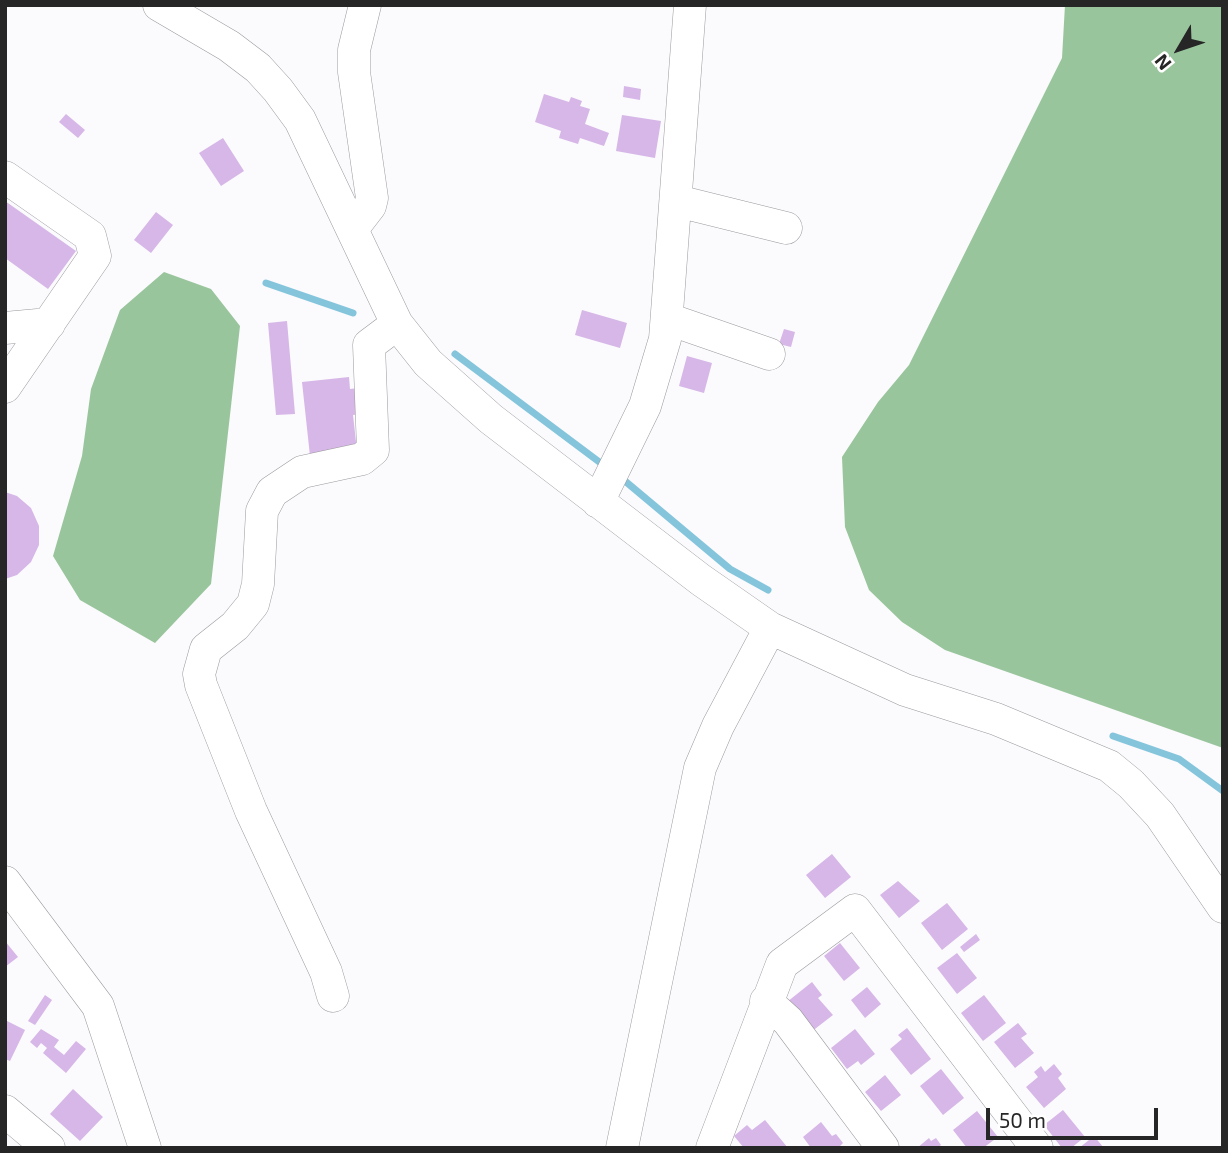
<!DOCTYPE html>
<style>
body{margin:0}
#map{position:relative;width:1228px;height:1153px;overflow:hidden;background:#fbfafd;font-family:"Exo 2",sans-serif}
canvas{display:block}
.frame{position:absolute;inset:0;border:7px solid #262627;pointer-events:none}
.north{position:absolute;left:1144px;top:14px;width:70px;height:70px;-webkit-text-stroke:5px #fff;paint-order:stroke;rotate:231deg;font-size:19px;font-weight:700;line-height:28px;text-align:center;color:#262627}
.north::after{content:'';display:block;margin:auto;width:24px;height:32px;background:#262627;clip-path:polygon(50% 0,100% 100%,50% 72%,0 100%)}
.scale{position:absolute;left:986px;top:1108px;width:172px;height:32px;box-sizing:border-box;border:4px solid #262627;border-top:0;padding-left:9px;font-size:21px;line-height:24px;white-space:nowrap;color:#262627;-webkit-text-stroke:5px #fff;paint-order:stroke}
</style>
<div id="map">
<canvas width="1228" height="1153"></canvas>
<div class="frame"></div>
<div class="north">N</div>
<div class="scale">50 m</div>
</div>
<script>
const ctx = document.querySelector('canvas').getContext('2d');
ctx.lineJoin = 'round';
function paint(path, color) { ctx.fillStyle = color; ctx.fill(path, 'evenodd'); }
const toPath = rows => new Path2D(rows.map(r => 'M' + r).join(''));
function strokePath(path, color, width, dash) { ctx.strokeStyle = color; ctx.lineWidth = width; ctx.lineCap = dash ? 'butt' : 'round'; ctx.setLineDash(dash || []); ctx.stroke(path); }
const forest = toPath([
 [1065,5,1223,5,1223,748,945,650,902,622,869,590,845,527,842,457,878,402,909,365,1062,58],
 [164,272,211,289,240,326,211,584,155,643,80,600,53,556,82,456,91,389,120,310]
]);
const stream = toPath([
 [266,283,353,313],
 [455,354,606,467],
 [619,476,730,569,768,590],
 [1113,736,1179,759,1223,791]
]);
const building = toPath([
 [624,86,641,89,640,100,623,97],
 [544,94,569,102,571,97,582,101,580,106,590,109,585,124,609,133,604,146,580,138,578,144,559,138,561,131,535,122],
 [66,114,85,130,78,138,59,122],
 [622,115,661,121,655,158,616,151],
 [223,138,244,171,221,186,199,153],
 [5,201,76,251,48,289,5,258],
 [156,212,173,225,151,253,134,240],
 [582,310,627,323,620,348,575,335],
 [287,321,295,414,276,415,268,323],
 [784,329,795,332,791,347,779,344],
 [687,356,712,363,704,393,679,386],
 [349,377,350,389,358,388,361,414,353,415,357,451,310,456,302,382],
 [5,492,17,496,31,508,39,526,39,545,31,562,17,575,5,579],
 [832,854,851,877,825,898,806,875],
 [898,881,920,901,899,918,880,895],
 [947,903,968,929,942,950,921,923],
 [976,934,980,940,964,952,960,947],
 [5,941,18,957,5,967],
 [840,943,860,968,844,981,824,956],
 [957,953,977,978,957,994,937,968],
 [812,982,822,995,818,998,833,1015,811,1032,787,1002],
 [867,987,881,1004,865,1018,851,1000],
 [45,995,52,1000,35,1025,28,1021],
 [984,995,1006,1023,983,1041,961,1013],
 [5,1020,25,1030,10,1061,5,1059],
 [1018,1023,1027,1034,1021,1038,1034,1053,1015,1068,994,1042],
 [907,1028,931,1059,911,1075,890,1049,902,1039,898,1035],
 [41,1029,59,1040,54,1047,64,1055,76,1041,86,1049,66,1073,43,1053,47,1048,41,1043,37,1048,30,1042],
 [855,1029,875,1054,861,1065,858,1061,847,1069,831,1048],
 [1054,1064,1062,1074,1058,1078,1066,1089,1044,1108,1026,1087,1038,1077,1034,1072,1041,1066,1045,1072],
 [941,1069,964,1098,943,1115,920,1086],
 [885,1075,901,1095,881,1111,865,1092],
 [73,1089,103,1117,80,1141,50,1114],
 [1063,1110,1085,1137,1071,1148,1062,1148,1044,1125],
 [977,1111,998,1137,983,1148,967,1148,953,1130],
 [765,1120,788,1148,744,1148,734,1136,747,1125,752,1130],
 [821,1122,832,1136,836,1134,843,1143,838,1148,811,1148,803,1137],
 [1094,1136,1104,1148,1079,1148],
 [929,1138,931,1141,936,1138,941,1145,937,1148,917,1148]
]);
const minor = toPath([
 [159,5,229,46,258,68,278,90,300,120,397,324,428,363,491,419,701,580,770,628,905,690,996,719,1109,766,1131,784,1160,815,1223,907],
 [5,177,90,236,95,256,5,387],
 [677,201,786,228],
 [353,228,370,206,372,198,354,72,354,50,365,5],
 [668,319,769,354],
 [5,328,49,324],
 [598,502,645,406,665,339,690,5],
 [5,882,98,1006,145,1148],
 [333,996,326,972,251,811,201,685,199,674,206,649,235,626,253,604,258,584,262,511,272,492,302,472,362,459,373,450,369,345,397,324],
 [766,1001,788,1021,883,1148],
 [5,1111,49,1148],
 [622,1148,700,768,718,726,770,628],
 [712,1148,782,964,855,910,1037,1148]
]);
paint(forest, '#99c59c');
strokePath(stream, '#84c5dc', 7);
paint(building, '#d6b7e7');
strokePath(minor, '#9b999d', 33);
strokePath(minor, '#fff', 32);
</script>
